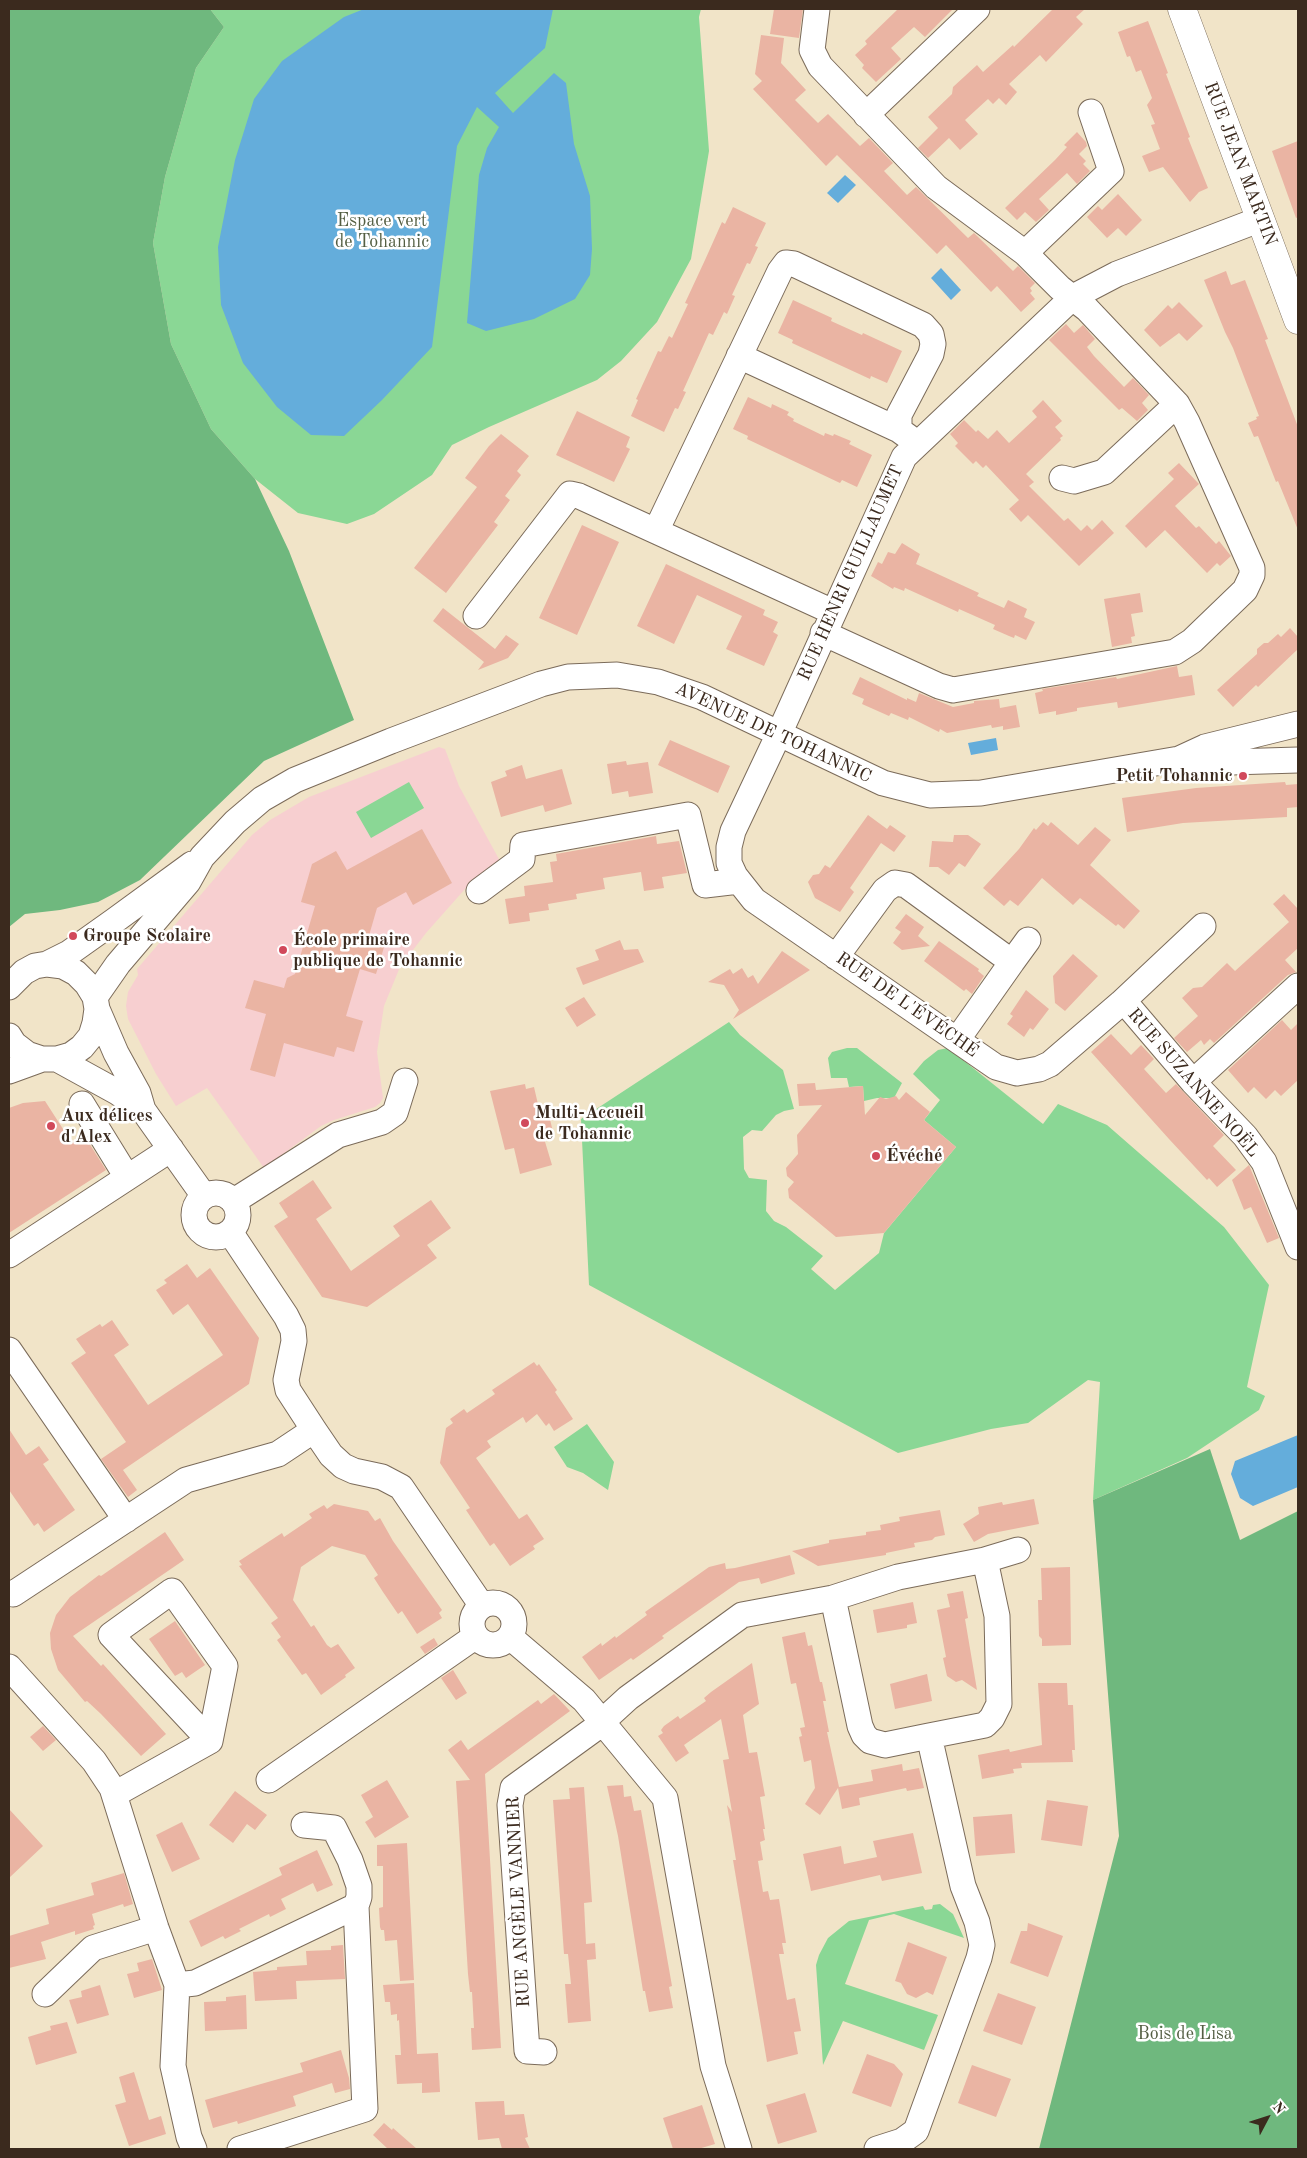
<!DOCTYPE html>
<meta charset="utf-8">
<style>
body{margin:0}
#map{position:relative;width:1307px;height:2158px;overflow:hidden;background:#f1e4c8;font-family:"Old Standard TT",serif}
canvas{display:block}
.frame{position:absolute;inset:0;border:10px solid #3b2a1e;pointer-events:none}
.north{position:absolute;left:1242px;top:2093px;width:50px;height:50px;-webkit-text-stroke:4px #fff;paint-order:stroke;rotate:50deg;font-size:14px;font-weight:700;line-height:20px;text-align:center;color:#3b2a1e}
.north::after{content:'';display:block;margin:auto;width:18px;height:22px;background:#3b2a1e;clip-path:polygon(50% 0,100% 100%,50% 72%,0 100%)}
</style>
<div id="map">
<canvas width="1307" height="2158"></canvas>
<div class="frame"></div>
<div class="north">N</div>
</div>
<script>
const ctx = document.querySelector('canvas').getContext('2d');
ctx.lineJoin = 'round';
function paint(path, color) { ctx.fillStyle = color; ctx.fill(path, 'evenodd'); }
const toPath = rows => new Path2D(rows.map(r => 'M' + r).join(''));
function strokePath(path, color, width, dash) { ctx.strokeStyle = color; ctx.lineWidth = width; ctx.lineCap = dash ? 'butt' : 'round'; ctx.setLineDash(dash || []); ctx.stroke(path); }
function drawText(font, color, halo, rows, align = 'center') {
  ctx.font = font + ' "Old Standard TT",serif'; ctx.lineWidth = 5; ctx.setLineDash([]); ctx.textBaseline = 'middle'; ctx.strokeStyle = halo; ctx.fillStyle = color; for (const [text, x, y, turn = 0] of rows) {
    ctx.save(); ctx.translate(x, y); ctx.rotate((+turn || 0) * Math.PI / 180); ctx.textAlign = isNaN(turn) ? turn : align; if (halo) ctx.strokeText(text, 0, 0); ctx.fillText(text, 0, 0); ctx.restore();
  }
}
const built = toPath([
 [439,747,445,749,459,786,500,861,473,880,426,933,400,967,384,1006,377,1052,383,1098,380,1103,375,1107,334,1120,321,1126,264,1168,207,1088,176,1106,156,1074,128,1019,126,1006,128,992,138,975,137,969,252,835,270,820,309,797]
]);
const green = toPath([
 [210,9,701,9,699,17,709,151,691,259,657,322,621,361,597,380,489,427,452,445,432,475,374,514,347,524,298,513,255,479,211,429,171,344,153,243,165,177,196,68,224,27],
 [409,782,424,808,371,838,356,812],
 [729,1022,740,1035,783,1070,794,1109,784,1111,776,1115,762,1131,752,1130,743,1137,744,1169,749,1178,767,1180,766,1211,774,1221,786,1227,823,1256,811,1269,835,1290,879,1253,884,1233,956,1147,924,1120,940,1100,913,1074,924,1061,938,1050,948,1048,1043,1124,1058,1104,1107,1125,1224,1227,1269,1285,1247,1387,1265,1396,1259,1410,1187,1458,1093,1500,1100,1382,1088,1380,1028,1423,991,1429,898,1453,589,1285,581,1119],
 [847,1048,857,1048,902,1083,894,1098,877,1098,864,1101,863,1086,849,1087,847,1078,831,1078,828,1058,832,1052],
 [587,1424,614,1462,608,1490,583,1473,567,1467,554,1447],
 [940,1904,953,1914,964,1938,894,1914,869,1920,845,1984,938,2015,924,2050,843,2021,823,2065,816,1965,819,1955,828,1938,849,1921,923,1906,925,1910,932,1909,933,1905]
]);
const forest = toPath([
 [9,9,210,9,224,27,196,68,165,177,153,243,171,344,211,429,255,479,289,551,354,720,264,761,140,880,98,902,60,910,25,914,9,927],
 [1210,1449,1240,1540,1298,1511,1298,2149,1039,2149,1119,1836,1093,1500]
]);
const water = toPath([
 [364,9,553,9,545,48,495,93,513,113,554,73,566,83,574,144,590,196,592,249,590,275,575,299,534,319,486,331,467,323,479,175,487,148,499,127,477,107,457,146,432,347,382,400,344,436,311,435,277,407,243,363,221,305,218,247,235,160,254,99,282,61,344,17],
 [845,175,856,185,838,203,827,193],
 [941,268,961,290,951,300,931,278],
 [996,738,998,750,971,755,968,743],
 [1298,1435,1298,1487,1253,1506,1240,1498,1231,1474,1235,1461]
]);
const building = toPath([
 [774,9,803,9,799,38,770,34],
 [898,9,953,9,925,37,914,27,891,48,901,59,876,82,862,68,864,65,855,55,867,44,865,41],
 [1053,9,1085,9,1076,17,1083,24,1046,62,1040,55,1009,84,1017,92,1006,105,999,98,993,104,988,99,965,120,978,134,960,150,949,138,928,158,918,148,938,128,928,117,952,94,953,87,977,65,983,72,1013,45,1014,47],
 [1148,21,1168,73,1166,74,1190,137,1188,138,1208,188,1199,192,1190,202,1163,167,1149,172,1142,156,1160,149,1151,125,1155,124,1147,105,1152,98,1141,70,1136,72,1130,56,1127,57,1118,32],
 [761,35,784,38,781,63,806,90,795,100,818,123,828,114,860,146,869,138,893,163,884,171,907,195,916,187,968,238,974,233,1013,271,1018,266,1035,283,1030,288,1032,291,1030,293,1035,299,1021,312,997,286,991,292,946,245,937,254,837,155,826,166,753,89,762,81,755,74],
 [1077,132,1086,142,1087,146,1079,154,1086,161,1083,164,1090,171,1077,184,1067,173,1039,199,1049,210,1036,222,1025,212,1017,220,1005,208,1055,160,1067,147,1064,145],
 [1298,141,1298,217,1296,218,1272,151],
 [1118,194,1142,220,1126,236,1118,228,1107,238,1087,217,1098,206,1102,210],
 [733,207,766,223,755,246,758,247,750,264,747,263,732,295,735,296,727,314,724,312,713,335,709,333,683,391,686,392,678,409,675,408,664,432,631,416,638,400,636,399,658,351,661,352,669,336,672,338,688,304,685,303,705,260,722,222,725,224],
 [1226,271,1231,285,1245,280,1268,339,1265,340,1298,427,1298,530,1278,481,1276,482,1258,436,1254,437,1248,423,1257,419,1256,417,1259,416,1233,348,1225,332,1204,280],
 [793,300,832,318,831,321,862,335,863,333,902,351,887,383,871,376,870,379,792,343,793,340,778,333],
 [1179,302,1203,326,1187,341,1179,333,1160,347,1144,330,1168,305,1172,309],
 [1066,324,1074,333,1083,325,1095,339,1087,347,1094,356,1124,387,1133,378,1149,395,1142,403,1148,410,1137,421,1122,408,1119,410,1049,340],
 [748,397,771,408,772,404,789,412,787,415,794,419,793,421,824,436,825,433,833,436,834,434,851,441,849,444,872,455,857,487,842,480,840,483,747,439,748,436,733,429],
 [1043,400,1062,421,1055,427,1063,436,1060,438,1061,440,1026,474,1034,482,1029,486,1064,521,1068,518,1081,531,1087,525,1092,530,1102,520,1114,533,1079,566,1028,515,1021,522,1009,509,1019,500,986,465,983,468,976,461,973,464,955,446,958,443,950,434,964,420,976,432,978,430,988,439,997,430,1009,443,1037,417,1032,411],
 [577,411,630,437,626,447,630,449,614,482,556,455],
 [501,434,529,456,517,471,521,475,505,496,510,500,494,522,498,525,446,593,414,568,477,487,465,478,489,446],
 [1179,463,1199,484,1175,506,1196,528,1199,526,1216,544,1219,541,1231,556,1220,566,1217,563,1207,573,1165,530,1146,548,1125,526,1174,479,1168,473],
 [582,525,619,542,577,635,539,618],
 [902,543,920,554,916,564,979,593,977,596,1004,608,1008,600,1027,609,1024,617,1035,622,1026,640,1015,635,1014,638,1009,636,993,629,995,625,959,609,958,612,905,588,904,591,894,587,893,589,871,576,878,562,882,564,888,552,895,554],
 [666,564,765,610,763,615,778,622,773,632,778,635,764,666,726,649,742,616,697,595,674,644,637,626],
 [1140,593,1143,612,1131,614,1135,636,1131,637,1132,643,1112,647,1104,599],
 [443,608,495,649,506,635,519,644,508,658,478,670,484,662,433,621],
 [1290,628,1298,637,1298,649,1258,687,1256,685,1233,707,1217,690,1257,654,1257,649,1264,643,1268,643,1278,634,1281,637],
 [1177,666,1179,677,1192,675,1195,695,1118,708,1117,702,1077,708,1077,711,1056,715,1056,711,1039,714,1035,693,1043,691,1042,689,1116,677,1117,679],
 [860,677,907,700,907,698,916,702,919,693,953,707,974,703,974,701,999,699,1000,708,1016,705,1020,727,1003,730,1003,726,992,728,991,725,947,733,940,729,939,732,909,717,908,720,891,713,889,716,862,704,864,699,852,694],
 [670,740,730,766,718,793,658,765],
 [626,761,627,765,648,762,653,793,629,797,628,791,612,794,607,764],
 [522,765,526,779,562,769,572,804,545,812,543,805,501,817,491,782,507,776,505,771],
 [1285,782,1286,785,1298,784,1298,807,1287,808,1287,817,1183,823,1127,832,1122,798,1196,788],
 [868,815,887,829,890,825,906,836,894,852,881,843,850,888,854,892,840,912,815,898,808,882,813,875,819,874,825,865,830,868],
 [1043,822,1048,826,1051,822,1078,845,1095,827,1111,840,1090,865,1140,911,1124,929,1118,924,1116,926,1080,898,1073,905,1042,878,1018,906,1010,900,1004,906,983,888,1019,849,1034,828,1036,830],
 [422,829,452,883,413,905,406,892,377,908,368,939,385,944,376,974,360,969,346,1016,363,1021,354,1052,337,1047,334,1057,284,1043,275,1077,250,1070,266,1014,245,1008,254,980,284,988,287,978,295,974,315,906,301,902,312,864,336,851,347,870],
 [954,835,968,835,981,844,965,867,959,863,949,875,938,867,929,867,932,841,953,842],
 [656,836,657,844,679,841,687,873,662,877,664,888,644,891,641,872,603,878,605,889,576,894,577,899,548,904,549,910,529,913,530,921,509,924,505,899,525,896,524,886,553,882,550,862,557,861,556,854],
 [1284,894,1298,909,1298,948,1285,960,1296,972,1288,975,1214,1043,1210,1039,1204,1045,1201,1040,1187,1052,1174,1038,1198,1016,1182,998,1193,988,1202,987,1227,963,1235,971,1289,922,1273,904],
 [906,914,924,927,918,936,930,946,902,950,893,943,901,932,895,928],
 [620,940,624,950,638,949,644,962,583,985,576,968,599,960,595,950],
 [939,941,979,969,978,971,984,976,972,994,966,989,964,991,924,961],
 [782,951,810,970,733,1019,739,1010,724,985,708,982,730,969,733,974,742,968,748,978,753,975,758,984],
 [1073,954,1098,976,1065,1011,1055,1003,1053,976],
 [1026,990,1049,1009,1033,1030,1030,1028,1024,1037,1007,1024,1013,1016,1010,1014],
 [584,997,596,1015,577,1027,565,1008],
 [1282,1020,1291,1030,1298,1023,1298,1080,1281,1096,1275,1090,1266,1099,1254,1087,1248,1093,1228,1070],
 [1111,1034,1131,1055,1141,1045,1154,1059,1144,1069,1166,1093,1176,1084,1224,1135,1213,1146,1236,1170,1217,1187,1209,1178,1207,1180,1169,1139,1091,1052],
 [815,1083,816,1090,863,1086,865,1115,880,1097,886,1099,896,1096,899,1100,906,1092,930,1112,924,1120,956,1147,884,1233,836,1237,789,1198,788,1189,794,1182,787,1176,786,1168,798,1154,797,1135,822,1105,799,1106,797,1084],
 [525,1084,526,1089,534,1087,540,1113,548,1111,553,1132,543,1135,552,1165,520,1174,514,1148,505,1150,490,1091],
 [45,1101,72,1143,84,1135,106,1170,9,1233,9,1108,23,1103],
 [1249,1165,1279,1238,1267,1243,1251,1207,1244,1210,1232,1180],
 [313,1180,332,1208,316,1219,351,1271,400,1236,393,1226,431,1200,451,1228,427,1245,437,1258,367,1307,322,1297,274,1226,288,1217,279,1203],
 [187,1264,197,1278,210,1268,259,1338,249,1384,123,1470,137,1490,128,1497,101,1459,126,1442,71,1363,86,1353,76,1339,100,1324,102,1327,112,1320,129,1345,114,1355,148,1405,223,1355,188,1304,173,1315,156,1290,167,1283,164,1280],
 [534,1362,537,1366,539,1364,557,1390,555,1392,573,1419,554,1431,549,1423,546,1426,537,1414,526,1423,523,1417,487,1441,491,1447,476,1458,519,1519,527,1514,544,1539,533,1546,535,1549,510,1566,494,1543,490,1546,466,1510,470,1508,440,1463,446,1428,453,1423,450,1419,464,1409,467,1413,495,1394,492,1390],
 [9,1429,26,1455,39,1446,49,1460,43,1464,75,1510,44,1532,38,1523,34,1526,9,1490],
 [1034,1499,1039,1524,988,1534,974,1542,963,1524,979,1514,978,1507,1002,1502,1003,1505],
 [334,1504,368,1511,375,1521,380,1518,393,1541,442,1610,439,1613,442,1618,417,1634,402,1611,398,1614,383,1592,374,1578,378,1575,365,1555,332,1546,301,1567,293,1600,311,1627,314,1625,327,1645,331,1648,338,1644,355,1668,345,1675,346,1677,321,1695,306,1673,302,1675,277,1640,281,1637,271,1623,278,1618,239,1566,242,1565,239,1561,282,1533,284,1537,312,1518,309,1514,324,1505,327,1509],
 [940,1510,945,1535,935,1537,932,1540,914,1543,915,1547,886,1553,886,1555,818,1566,792,1551,829,1543,829,1540,866,1535,866,1532,881,1530,880,1525,900,1521,899,1517],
 [165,1532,184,1560,73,1636,101,1666,103,1664,166,1734,141,1756,101,1714,87,1701,85,1702,58,1670,51,1649,50,1633,56,1615,70,1597,99,1575,101,1576],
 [790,1555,795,1574,761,1584,759,1578,739,1582,662,1636,664,1638,633,1660,631,1658,599,1680,582,1657,601,1643,602,1646,615,1636,616,1638,647,1615,645,1612,709,1567,725,1563,726,1569,735,1568],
 [1070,1567,1071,1645,1042,1646,1042,1639,1039,1636,1038,1600,1042,1600,1041,1568],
 [963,1591,968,1618,965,1619,977,1690,962,1680,956,1682,947,1676,943,1658,946,1657,937,1610,950,1607,947,1594],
 [913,1602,917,1623,907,1625,907,1628,877,1633,873,1610],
 [175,1621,205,1665,186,1678,182,1672,175,1676,149,1639],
 [805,1632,808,1646,812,1645,820,1682,822,1682,826,1701,823,1701,829,1732,827,1732,839,1787,873,1781,871,1770,902,1764,903,1771,919,1768,924,1788,907,1791,906,1788,859,1798,860,1805,842,1809,838,1788,820,1815,805,1804,815,1788,811,1760,804,1762,799,1737,802,1736,800,1728,805,1727,796,1683,791,1684,782,1637],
 [434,1638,438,1645,425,1654,420,1647],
 [752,1663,759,1704,743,1715,749,1753,757,1752,765,1796,760,1797,765,1829,763,1829,765,1840,760,1842,763,1860,758,1861,763,1892,768,1891,770,1900,779,1899,786,1943,782,1943,784,1954,779,1954,782,1972,787,2000,795,1998,801,2031,794,2032,798,2054,767,2062,733,1860,736,1860,727,1805,732,1812,723,1760,729,1759,721,1719,684,1745,689,1753,676,1762,658,1736,663,1733,661,1730,664,1726,678,1716,680,1719,706,1701,704,1698,711,1692],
 [453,1670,467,1693,456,1700,441,1678],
 [927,1674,932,1701,895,1709,890,1684],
 [1038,1683,1067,1683,1068,1705,1073,1705,1075,1750,1072,1750,1073,1762,1021,1763,1022,1768,1013,1769,1014,1773,982,1779,978,1755,1009,1749,1010,1752,1042,1745],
 [554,1694,570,1711,485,1774,501,2048,472,2050,471,2028,474,2028,472,1992,470,1992,468,1974,456,1781,470,1780,448,1750,461,1740,468,1750,538,1700,541,1704],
 [43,1726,56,1740,43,1751,30,1737],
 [387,1780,409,1817,375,1838,365,1822,373,1817,361,1795],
 [623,1785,624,1797,631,1796,634,1811,641,1810,672,1986,669,1987,673,2008,649,2012,645,1991,643,1991,618,1836,607,1786],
 [584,1787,592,1902,584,1903,586,1944,595,1943,596,1959,587,1960,591,2021,568,2023,565,1984,571,1984,568,1954,564,1954,553,1800,570,1799,569,1788],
 [235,1791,267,1815,255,1830,247,1824,233,1843,209,1825],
 [1047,1800,1088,1806,1082,1846,1041,1840],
 [9,1809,43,1846,9,1878],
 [1012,1814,1015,1853,976,1856,973,1817],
 [182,1822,200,1859,172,1872,156,1835],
 [913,1833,922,1873,882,1881,880,1875,811,1891,803,1854,841,1846,844,1864,877,1857,873,1841],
 [407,1843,414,1980,400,1981,397,1940,385,1941,384,1930,381,1930,380,1927,379,1908,383,1907,383,1866,377,1866,377,1845],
 [317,1850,333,1885,317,1892,313,1883,281,1899,286,1909,270,1917,269,1914,239,1929,241,1931,225,1939,223,1936,201,1947,189,1921,282,1875,279,1868],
 [124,1873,133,1904,124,1907,123,1904,92,1914,95,1925,93,1926,94,1929,75,1935,75,1931,41,1942,46,1959,9,1968,9,1936,49,1924,46,1909,94,1895,91,1883],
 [1028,1923,1063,1936,1048,1977,1010,1963,1021,1931,1027,1931],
 [908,1942,947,1957,933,1995,927,1992,916,1998,907,1994,901,1983,895,1981],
 [343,1945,345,1979,296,1981,297,1999,255,2001,253,1972,277,1970,277,1967,307,1965,306,1951,331,1950,331,1946],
 [152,1959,162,1990,134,1998,127,1974,139,1971,137,1963],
 [414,1983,417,2054,438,2053,440,2092,422,2093,422,2083,397,2084,395,2055,401,2055,399,2020,397,2021,397,2014,391,2015,390,2002,385,2002,383,1985],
 [100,1985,109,2015,77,2024,69,2000,82,1997,81,1991],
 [998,1993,1036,2007,1022,2045,983,2031],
 [246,1995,247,2029,205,2031,204,2002,226,2001,226,1997],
 [67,2022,77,2053,36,2065,28,2037,51,2030,50,2026],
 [341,2050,349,2078,350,2089,335,2093,332,2083,293,2096,296,2106,238,2124,237,2121,213,2128,205,2100,303,2072,300,2063],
 [867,2054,894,2064,903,2074,891,2107,852,2093],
 [972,2065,1011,2079,996,2117,958,2103],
 [134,2072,149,2120,161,2116,166,2134,129,2146,115,2105,126,2102,119,2077],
 [805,2093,817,2132,778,2144,766,2105],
 [504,2101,505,2115,524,2114,528,2137,525,2138,530,2149,502,2149,499,2138,478,2140,475,2102],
 [702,2105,715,2144,698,2149,673,2149,663,2118],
 [384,2123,392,2130,393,2128,417,2149,388,2149,373,2135]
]);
const minor = toPath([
 [817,9,812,50,820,66,936,187,1025,253,1060,288,1087,309,1177,404,1187,422,1252,568,1252,575,1245,590,1192,641,1175,652,953,690,939,686,823,633],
 [866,115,977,9],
 [1025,253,1111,171,1091,112],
 [739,356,899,430,910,438],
 [1062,478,1074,481,1104,472,1177,404],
 [656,531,780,271,786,263,794,264,923,325,931,334,933,344,931,354,899,415,899,430],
 [476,616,570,494,579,496,833,612],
 [1183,759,1231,762,1298,760],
 [479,891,522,859,523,845,688,815,705,885,739,881],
 [1203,926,1121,1003,1050,1064,1039,1069,1017,1073,996,1067,754,900,735,876,729,863,729,847,733,831,784,723,904,457,1073,297,1117,274,1261,219],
 [836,957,885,890,895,883,906,885,1012,962,957,1040],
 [1012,962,1028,940],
 [47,964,69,953,114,921,192,864],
 [9,987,24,972,35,966,47,964,63,966,76,973,87,984,95,997,97,1009,95,1023,91,1036,82,1047,71,1055,57,1059,42,1059,27,1054,14,1044,9,1036],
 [95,997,118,964,188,882,202,857,235,822,262,799,295,780,391,741,541,684,568,677,617,675,658,682,702,697,883,783,930,795,981,793,1179,759,1205,747,1298,724],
 [1121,1003,1129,1007,1193,1082,1245,1136,1264,1162,1298,1247],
 [97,1009,116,1053,138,1093,143,1110,204,1196],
 [57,1059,117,1092,143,1110],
 [9,1071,42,1059],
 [1193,1082,1298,986],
 [82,1104,127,1177],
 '194 1215a22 22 0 1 1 44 0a22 22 0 1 1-44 0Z',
 [234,1201,338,1135,382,1122,395,1113,405,1081],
 [230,1232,286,1316,293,1330,294,1341,286,1380,288,1390,314,1430,331,1455,343,1466,354,1471,382,1477,401,1487,482,1606],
 [9,1255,171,1149],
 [9,1350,126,1520],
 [985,1560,1018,1550],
 [9,1593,13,1594,186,1480,278,1454,314,1430],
 [833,1598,898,1577,985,1560,997,1616,999,1704,992,1718,985,1725,929,1736],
 '472 1624a21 21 0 1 1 42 0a21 21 0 1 1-42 0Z',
 [510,1637,584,1700,665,1798,713,2066,739,2149],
 [9,1667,94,1761,112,1788,156,1928,177,1985,173,2066,189,2137,194,2149],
 [269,1780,476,1636],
 [115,1794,210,1741,225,1666,172,1591,111,1635,210,1741],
 [177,1985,195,1983,356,1906],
 [45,1994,93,1948,156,1928],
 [544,2052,527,2051,510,1805,513,1788,593,1730,628,1698,742,1615,833,1598,860,1726,864,1735,870,1741,885,1745,929,1736,963,1886,977,1922,982,1945,979,1958,916,2131,902,2141,877,2149],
 [240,2149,365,2109,356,1906,359,1897,359,1886,350,1860,334,1828,304,1825]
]);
const major = toPath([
 [1182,9,1298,320]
]);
const markers = [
 [1243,776,5,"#d1495b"],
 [73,936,5,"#d1495b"],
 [283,950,5,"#d1495b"],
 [525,1123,5,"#d1495b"],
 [51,1126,5,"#d1495b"],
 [876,1156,5,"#d1495b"]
];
const streetNames = [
 ["RUE JEAN MARTIN",1240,164,69],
 ["RUE HENRI GUILLAUMET",851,573,-66],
 ["AVENUE DE TOHANNIC",773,733,25],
 ["RUE DE L'ÉVÉCHÉ",907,1005,35],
 ["RUE SUZANNE NOËL",1193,1083,49],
 ["RUE ANGÈLE VANNIER",519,1902,-93]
];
const parkNames = [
 ["Espace vert",382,221],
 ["de Tohannic",382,242],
 ["Bois de Lisa",1185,2034]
];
const poiNames = [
 ["Petit Tohannic",1233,776,"right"],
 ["Groupe Scolaire",83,936],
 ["École primaire",293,940],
 ["publique de Tohannic",293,961],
 ["Multi-Accueil",535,1113],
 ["de Tohannic",535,1134],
 ["Aux délices",61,1116],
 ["d'Alex",61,1137],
 ["Évéché",886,1156]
];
paint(built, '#f7cfd0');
paint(green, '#8ad795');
paint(forest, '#6fb87e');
paint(water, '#64addb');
paint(building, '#eab4a3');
strokePath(minor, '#7b6b5a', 27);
strokePath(major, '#7b6b5a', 29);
strokePath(minor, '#fff', 25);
strokePath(major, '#fff', 28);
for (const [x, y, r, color] of markers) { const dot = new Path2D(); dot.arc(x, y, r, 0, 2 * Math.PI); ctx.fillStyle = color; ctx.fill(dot); strokePath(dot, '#fff', 2); }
drawText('18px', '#3b2a1e', '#fff', streetNames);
drawText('18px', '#535e42', '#fff', parkNames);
drawText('bold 18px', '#3b2a1e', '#fff', poiNames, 'left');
</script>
